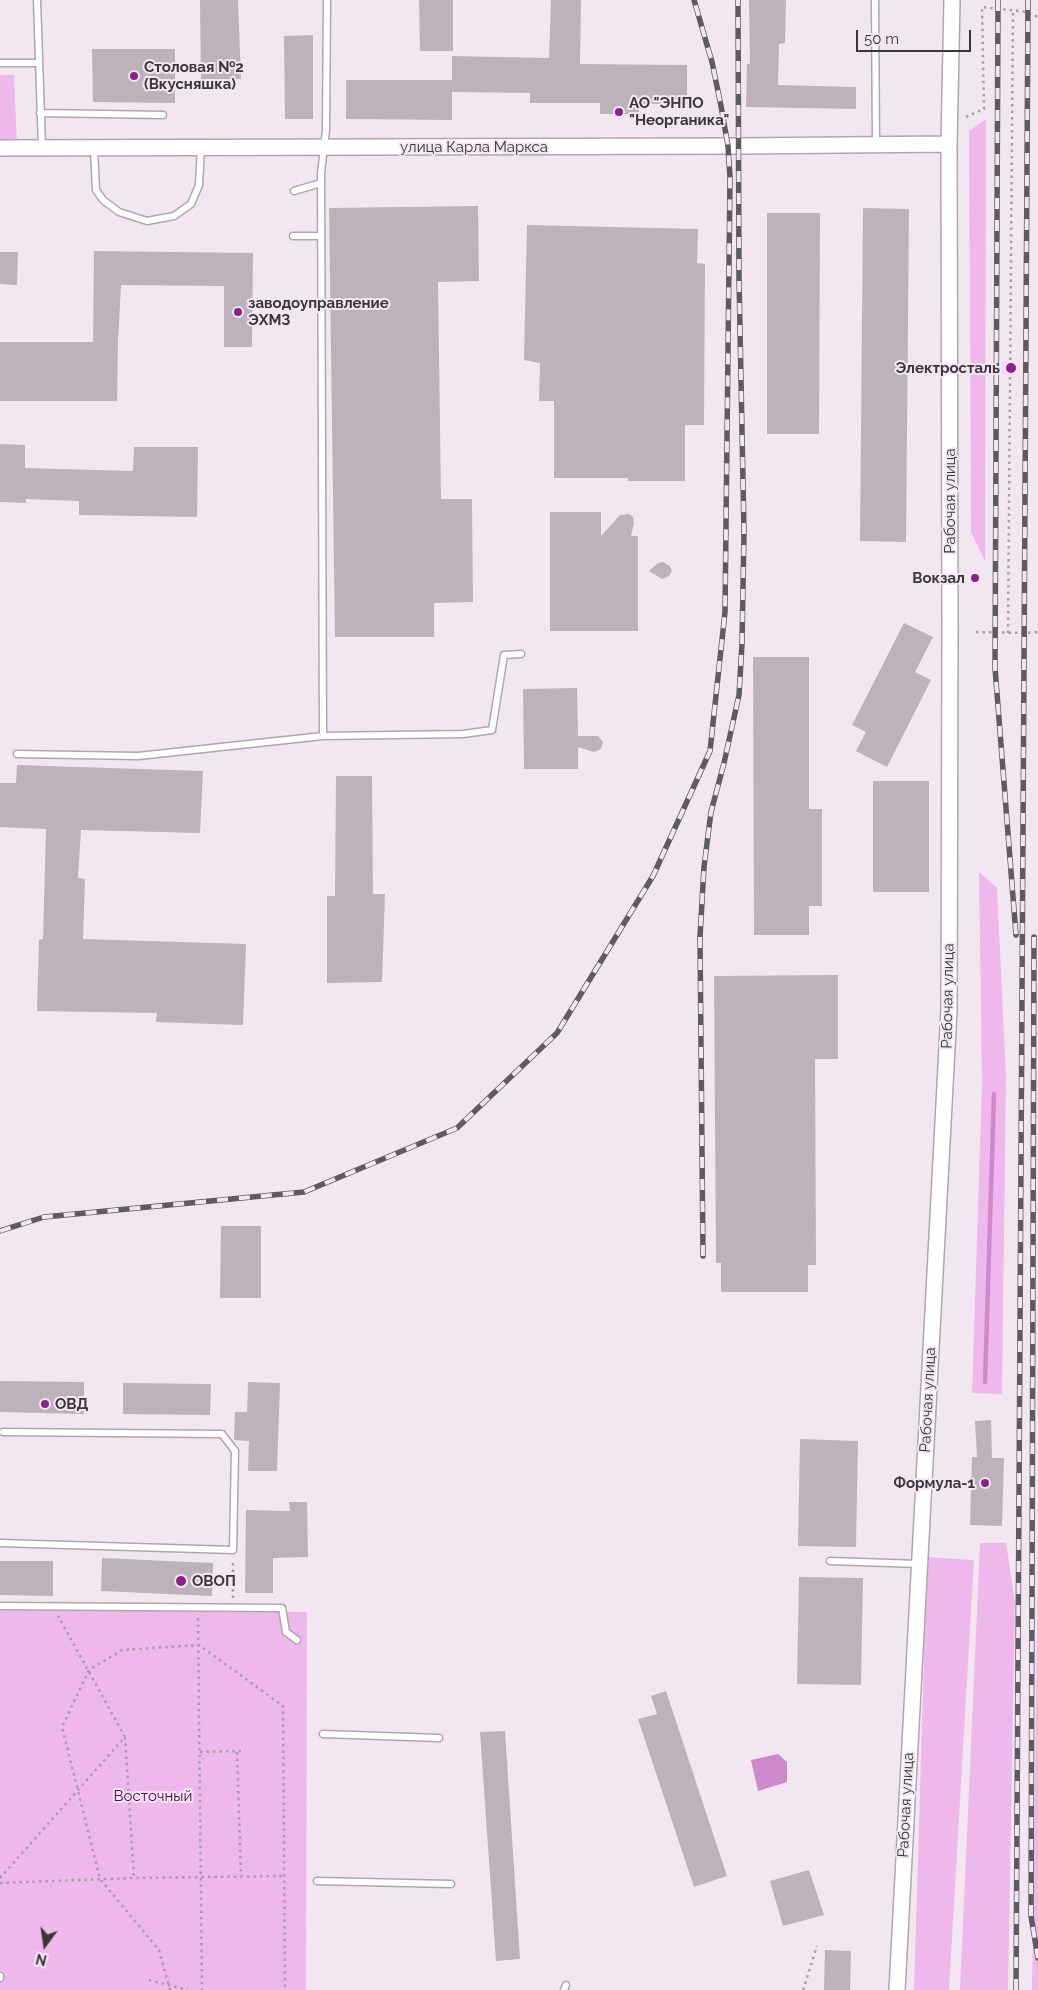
<!DOCTYPE html>
<meta charset="utf-8">
<style>
body{margin:0}
#map{position:relative;width:1038px;height:1990px;overflow:hidden;background:#f2e7f1;font-family:Raleway,sans-serif}
canvas{display:block}
.north{position:absolute;left:20px;top:1920px;width:50px;height:50px;-webkit-text-stroke:4px #f2e7f1;paint-order:stroke;rotate:194deg;font-size:14px;font-weight:700;line-height:20px;text-align:center;color:#3a363a}
.north::after{content:'';display:block;margin:auto;width:18px;height:22px;background:#3a363a;clip-path:polygon(50% 0,100% 100%,50% 72%,0 100%)}
.scale{position:absolute;left:856px;top:30px;width:115px;height:22px;box-sizing:border-box;border:2px solid #3a363a;border-top:0;padding-left:6px;font-size:15px;line-height:18px;white-space:nowrap;color:#3a363a;-webkit-text-stroke:4px #f2e7f1;paint-order:stroke}
</style>
<div id="map">
<canvas width="1038" height="1990"></canvas>
<div class="north">N</div>
<div class="scale">50 m</div>
</div>
<script>
const ctx = document.querySelector('canvas').getContext('2d');
ctx.lineJoin = 'round';
function paint(path, color) { ctx.fillStyle = color; ctx.fill(path, 'evenodd'); }
const toPath = rows => new Path2D(rows.map(r => 'M' + r).join(''));
function strokePath(path, color, width, dash) { ctx.strokeStyle = color; ctx.lineWidth = width; ctx.lineCap = dash ? 'butt' : 'round'; ctx.setLineDash(dash || []); ctx.stroke(path); }
function drawText(font, color, halo, rows, align = 'center') {
  ctx.font = font + ' Raleway,sans-serif'; ctx.lineWidth = 4; ctx.setLineDash([]); ctx.textBaseline = 'middle'; ctx.strokeStyle = halo; ctx.fillStyle = color; for (const [text, x, y, turn = 0] of rows) {
    ctx.save(); ctx.translate(x, y); ctx.rotate((+turn || 0) * Math.PI / 180); ctx.textAlign = isNaN(turn) ? turn : align; if (halo) ctx.strokeText(text, 0, 0); ctx.fillText(text, 0, 0); ctx.restore();
  }
}
const green = toPath([
 [0,75,14,75,17,143,0,144],
 [986,119,985,561,971,532,969,131],
 [979,872,997,888,1006,1077,1002,1394,972,1393,982,1084],
 [980,1543,1006,1543,1015,1602,1008,1990,960,1990],
 [927,1557,974,1560,949,1990,914,1990],
 [1038,1559,1038,1990,1032,1990],
 [0,1607,307,1612,306,1990,0,1990]
]);
const water = toPath([
 [778,1754,787,1762,787,1782,758,1791,751,1760]
]);
const stream = toPath([
 [985,1382,994,1094]
]);
const building = toPath([
 [200,0,238,0,241,79,201,80],
 [419,0,453,0,453,51,420,51],
 [551,0,581,0,580,64,687,65,687,104,639,104,639,114,600,114,600,103,530,103,530,93,452,92,452,56,549,58],
 [749,0,786,0,785,43,779,44,778,85,856,87,856,109,746,107,747,64,750,64],
 [313,35,313,119,285,119,284,36],
 [92,49,175,49,175,103,93,102],
 [346,80,452,80,452,120,346,119],
 [478,206,479,281,438,282,441,499,472,499,473,602,434,603,434,637,335,637,329,208],
 [863,208,909,209,906,542,860,541],
 [767,213,820,213,819,434,767,434],
 [527,225,698,229,697,263,705,264,704,425,685,425,685,481,628,481,628,478,554,478,554,401,539,401,540,363,524,360],
 [94,251,253,253,252,347,224,347,224,286,121,285,118,342,117,401,0,401,0,342,93,342],
 [0,252,18,252,17,285,0,284],
 [0,444,25,445,25,468,133,471,134,447,198,447,197,517,79,515,79,501,26,499,26,503,0,502],
 [550,512,601,512,601,536,620,515,629,514,633,517,634,523,631,536,638,536,638,631,550,631],
 [663,562,670,566,672,571,669,576,662,579,649,571,658,563],
 [904,623,933,637,915,672,931,680,887,767,856,751,866,732,852,725],
 [753,657,809,657,809,809,822,809,822,906,809,906,809,935,754,935],
 [577,688,578,736,598,736,603,742,601,749,594,752,578,747,578,769,524,769,523,689],
 [17,765,203,771,200,833,81,830,78,878,85,879,83,939,246,944,243,1025,156,1022,157,1013,37,1011,39,940,43,939,46,829,0,827,0,783,16,783],
 [336,776,372,776,373,894,385,894,382,982,327,983,327,896,335,896],
 [873,781,929,781,929,892,873,892],
 [838,975,838,1059,815,1059,816,1265,808,1265,808,1292,721,1292,721,1263,716,1263,714,976],
 [221,1226,261,1226,261,1298,220,1298],
 [0,1381,84,1382,84,1414,0,1412],
 [248,1382,280,1383,277,1471,248,1471,249,1441,234,1440,235,1412,247,1412],
 [123,1383,211,1384,210,1415,123,1414],
 [991,1420,992,1458,1004,1458,1002,1526,970,1525,972,1457,977,1457,975,1421],
 [800,1439,858,1441,856,1547,798,1546],
 [289,1502,307,1502,308,1557,273,1558,273,1593,245,1593,246,1510,290,1511],
 [102,1558,213,1563,212,1596,101,1591],
 [0,1561,53,1561,53,1596,0,1595],
 [799,1577,863,1578,861,1685,797,1684],
 [666,1691,727,1876,694,1887,638,1719,657,1714,651,1696],
 [505,1731,520,1959,496,1961,480,1732],
 [809,1870,824,1915,783,1926,770,1881],
 [825,1950,851,1951,850,1990,824,1990]
]);
const path = toPath([
 [966,117,984,109,982,7,1027,12,1038,17],
 [976,632,1024,633,1038,632],
 [1008,633,1013,9],
 [233,1598,233,1559],
 [198,1618,202,1990],
 [125,1737,134,1878],
 [200,1752,241,1751],
 [237,1752,241,1877],
 [0,1878,125,1737,58,1616],
 [0,1883,134,1878,285,1876],
 [149,1980,188,1990],
 [170,1990,159,1950,100,1879,62,1727,89,1670,122,1650,199,1645,283,1706,285,1990],
 [803,1990,817,1946]
]);
const service = toPath([
 [37,0,42,147],
 [875,0,876,144],
 [0,63,39,63],
 [40,113,163,115],
 [94,148,96,190,103,200,119,212,147,221,174,216,191,204,199,185,201,147],
 [294,191,321,183],
 [293,236,321,236],
 [323,736,463,734,492,730,504,655,521,654],
 [17,754,138,756,323,736,321,173,326,130,327,0],
 [0,1543,233,1550,235,1451,222,1434,3,1432],
 [830,1561,919,1564],
 [0,1606,282,1608,286,1632,297,1640],
 [323,1734,439,1738],
 [317,1881,451,1884],
 [0,1976,0,1978],
 [564,1990,566,1985]
]);
const tertiary = toPath([
 [0,148,739,146,949,144],
 [897,1990,949,1010,950,632,949,144,952,0]
]);
const rail = toPath([
 [998,0,995,668,1016,935],
 [1034,937,1031,1916,1038,1958],
 [0,1231,44,1217,304,1192,457,1128,557,1033,653,876,710,751,725,612,730,178,728,146,721,106,712,62,694,0],
 [703,1256,700,937,704,867,711,812,724,763,739,695,742,644,744,532,739,278,738,0],
 [1016,1990,1028,0]
]);
const markers = [
 [134,76,5,"#892188"],
 [619,112,5,"#892188"],
 [238,312,5,"#892188"],
 [1011,368,6,"#892188"],
 [975,578,5,"#892188"],
 [45,1404,5,"#892188"],
 [985,1483,5,"#892188"],
 [181,1581,6,"#892188"]
];
const poiNames = [
 ["Столовая №2",144,67],
 ["(Вкусняшка)",144,84],
 ["АО \"ЭНПО",629,103],
 ["\"Неорганика\"",629,120],
 ["заводоуправление",248,303],
 ["ЭХМЗ",248,320],
 ["Электросталь",1000,368,"right"],
 ["Вокзал",965,578,"right"],
 ["ОВД",55,1404],
 ["Формула-1",975,1483,"right"],
 ["ОВОП",192,1581]
];
const streetNames = [
 ["улица Карла Маркса",474,147],
 ["Рабочая улица",950,501,-90],
 ["Рабочая улица",948,996,-89],
 ["Рабочая улица",928,1400,-87],
 ["Рабочая улица",906,1805,-87]
];
const parkNames = [
 ["Восточный",153,1796]
];
paint(green, '#efb8ec');
paint(water, '#cf88cc');
strokePath(stream, '#cf88cc', 4.5);
paint(building, '#bdb2bc');
strokePath(service, '#b0a6af', 9);
strokePath(tertiary, '#b0a6af', 18);
strokePath(path, '#a79fa7', 2.5, [2.5, 4]);
strokePath(service, '#fff', 6);
strokePath(tertiary, '#fff', 15);
strokePath(rail, '#5f5a5f', 5.5);
strokePath(rail, '#f2e7f1', 4, [11]);
for (const [x, y, r, color] of markers) { const dot = new Path2D(); dot.arc(x, y, r, 0, 2 * Math.PI); ctx.fillStyle = color; ctx.fill(dot); strokePath(dot, '#f2e7f1', 2); }
drawText('bold 15px', '#3a363a', '#f2e7f1', poiNames, 'left');
drawText('15px', '#3a363a', '#f2e7f1', streetNames);
drawText('15px', '#5b005b', '#f2e7f1', parkNames);
</script>
